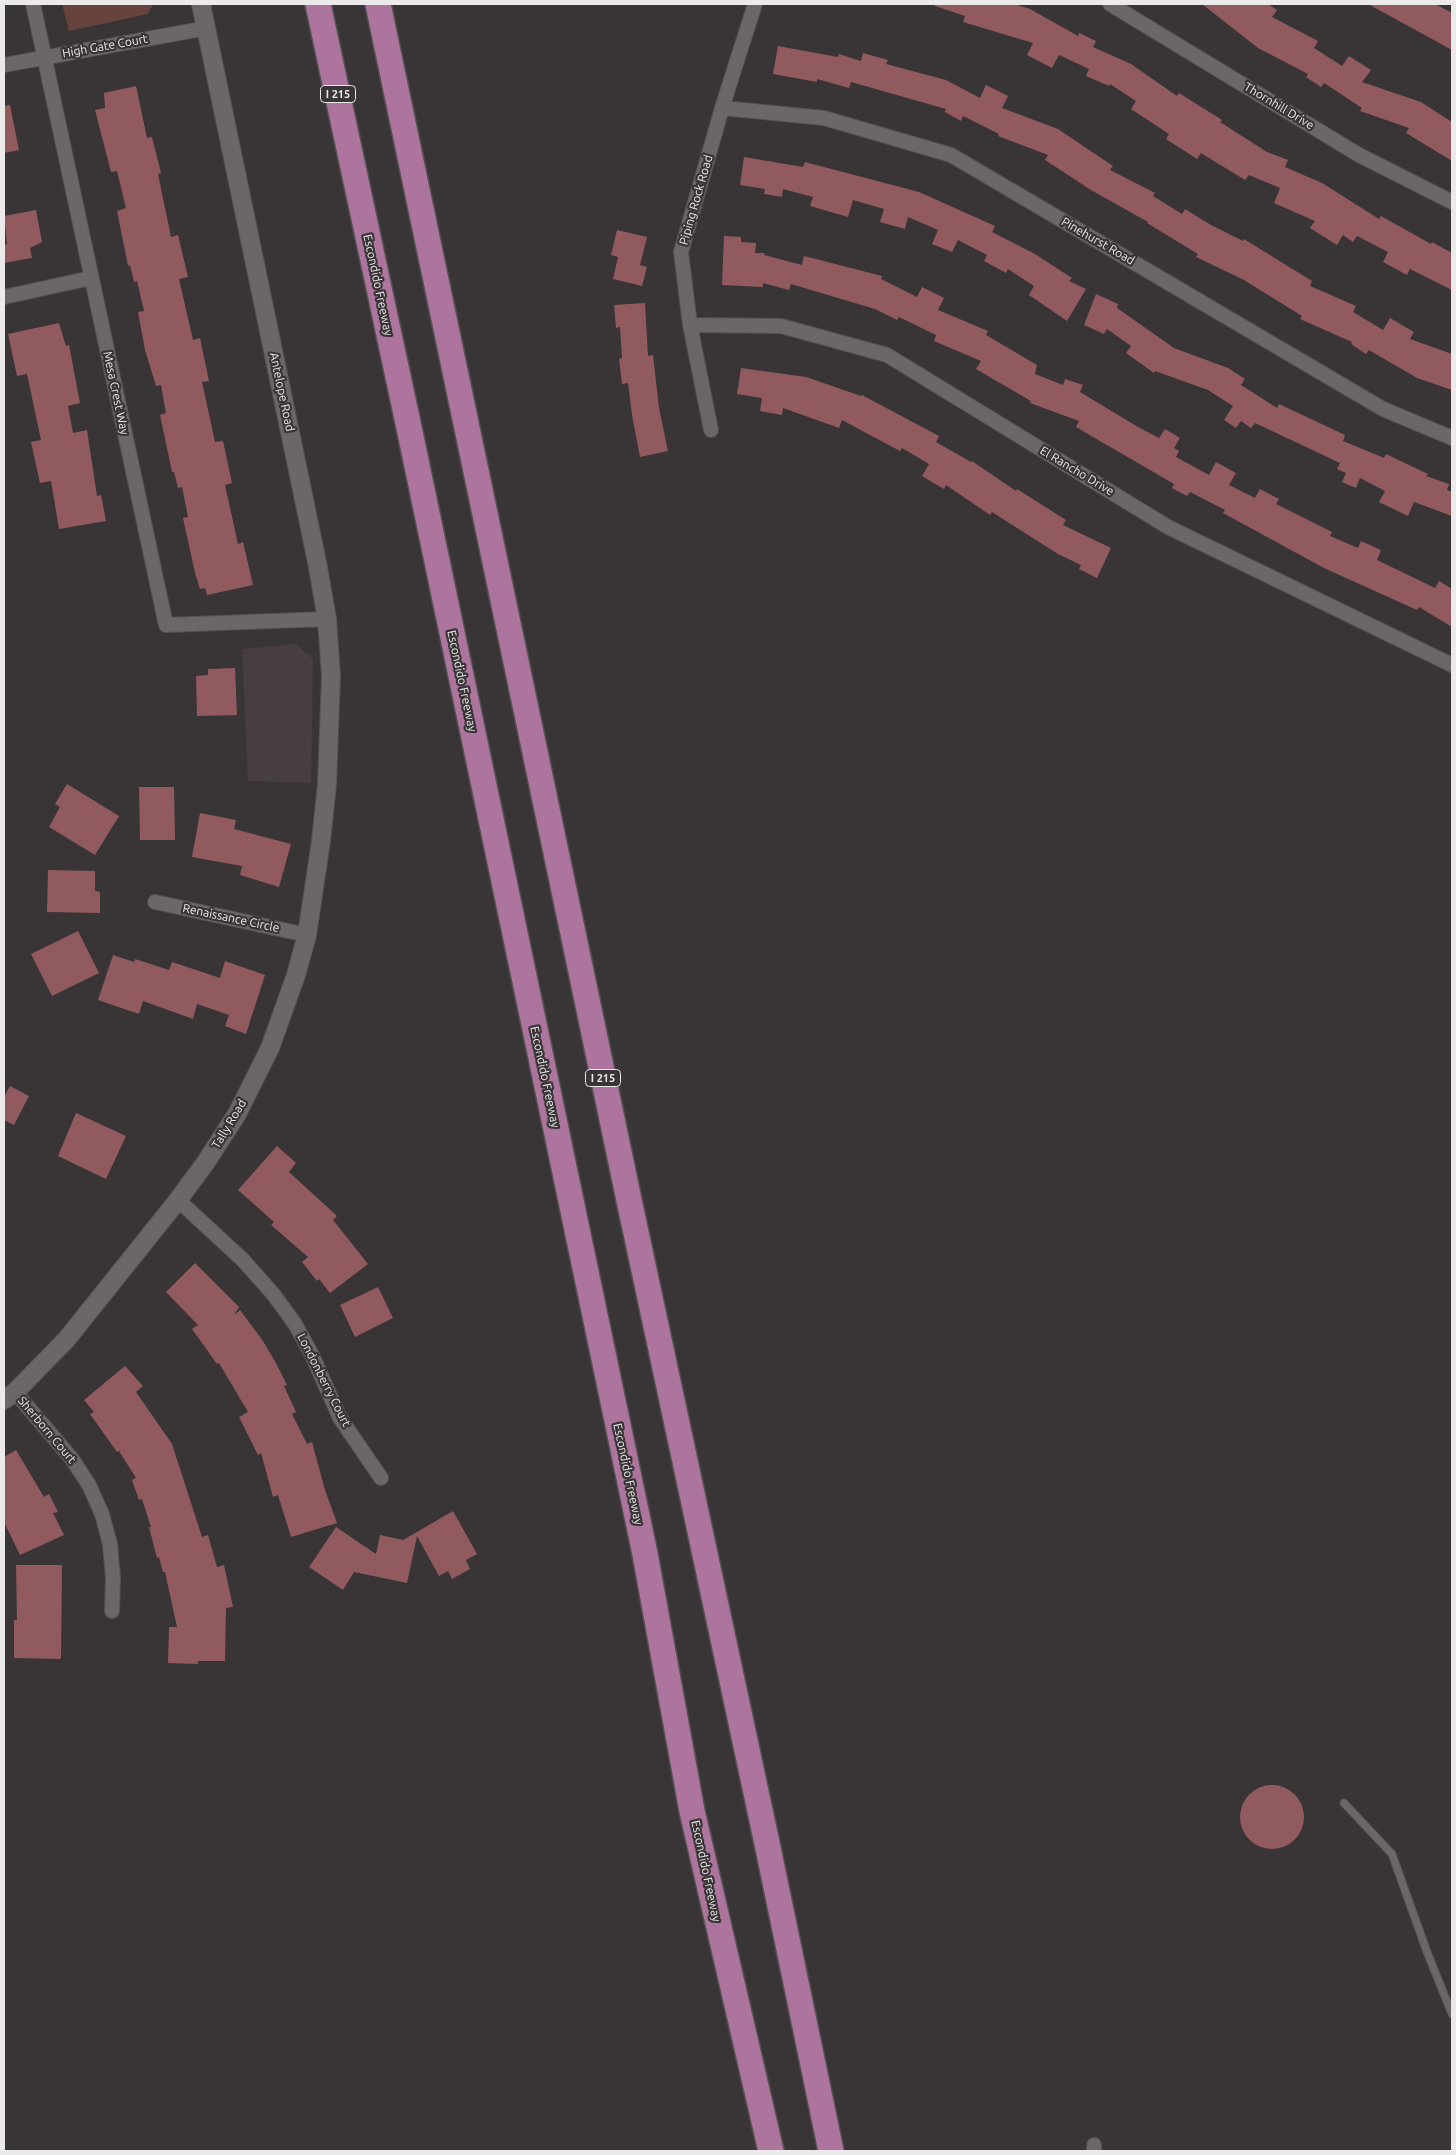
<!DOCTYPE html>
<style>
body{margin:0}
#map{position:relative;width:1456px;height:2155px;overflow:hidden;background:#393536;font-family:Ubuntu,sans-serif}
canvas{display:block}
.frame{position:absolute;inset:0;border:5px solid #ece9ea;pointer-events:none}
</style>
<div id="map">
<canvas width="1456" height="2155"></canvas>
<div class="frame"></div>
</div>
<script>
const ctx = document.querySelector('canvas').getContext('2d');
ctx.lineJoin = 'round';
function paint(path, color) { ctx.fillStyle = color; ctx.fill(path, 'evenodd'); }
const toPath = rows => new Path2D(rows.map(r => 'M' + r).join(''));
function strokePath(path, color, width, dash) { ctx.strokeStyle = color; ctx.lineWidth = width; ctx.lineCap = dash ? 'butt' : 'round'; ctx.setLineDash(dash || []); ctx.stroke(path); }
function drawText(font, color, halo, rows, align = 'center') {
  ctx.font = font + ' Ubuntu,sans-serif'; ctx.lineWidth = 4.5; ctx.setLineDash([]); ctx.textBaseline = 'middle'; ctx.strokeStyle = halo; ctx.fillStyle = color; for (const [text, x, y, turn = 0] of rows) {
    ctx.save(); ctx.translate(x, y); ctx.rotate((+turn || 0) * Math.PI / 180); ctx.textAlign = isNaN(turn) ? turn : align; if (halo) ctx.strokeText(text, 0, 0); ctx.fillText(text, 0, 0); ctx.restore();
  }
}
const built = toPath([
 [296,644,313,659,311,783,248,781,242,649]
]);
const green = toPath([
 [62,4,153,4,148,14,69,31]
]);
const building = toPath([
 [935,4,1014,4,1030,9,1078,36,1079,33,1096,41,1093,47,1131,64,1177,96,1179,93,1222,120,1220,122,1267,152,1288,160,1285,167,1322,183,1379,219,1381,216,1431,244,1432,242,1452,253,1452,290,1410,269,1407,275,1383,262,1388,252,1357,236,1353,242,1343,235,1337,245,1310,228,1315,221,1274,203,1280,188,1249,175,1245,180,1201,153,1197,159,1166,139,1169,134,1131,109,1136,101,1110,84,1109,86,1086,76,1089,69,1059,55,1052,68,1027,55,1033,43,963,22,965,16,935,6],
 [1202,4,1268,4,1277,10,1272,17,1318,41,1314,48,1342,66,1349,56,1371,70,1362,82,1421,102,1452,122,1452,161,1406,133,1409,128,1360,111,1362,108,1324,83,1321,87,1306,77,1308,74,1258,48],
 [1368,4,1435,4,1452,13,1452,50],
 [778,46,838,57,839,54,861,61,863,53,888,60,886,64,946,80,980,98,986,85,1008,96,1002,108,1058,129,1113,166,1110,170,1155,193,1153,196,1182,214,1185,209,1211,225,1243,241,1244,239,1312,281,1310,286,1356,306,1353,312,1383,330,1390,318,1414,332,1410,339,1452,354,1452,390,1417,378,1369,350,1366,354,1351,344,1352,342,1300,319,1302,316,1244,280,1196,257,1198,254,1147,223,1148,222,1091,190,1045,160,1048,155,998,136,999,134,963,116,961,121,945,112,946,109,851,82,849,88,817,79,817,82,773,74],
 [136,86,147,138,152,137,161,173,158,174,171,237,178,235,188,277,179,279,193,340,200,338,209,381,202,382,215,442,223,441,232,483,225,485,238,544,243,542,253,585,207,595,205,588,200,589,195,573,183,518,188,517,182,487,178,488,174,472,172,472,160,415,166,413,161,385,156,386,145,350,138,312,144,311,137,281,134,282,130,265,128,266,117,211,126,208,117,171,111,172,95,110,105,108,104,93],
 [10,105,19,150,4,153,4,106],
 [744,157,803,167,805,162,919,192,995,226,992,232,1035,254,1072,278,1069,281,1086,289,1067,321,1029,295,1034,286,1008,269,1006,273,984,261,987,255,958,240,952,252,932,244,938,230,908,217,905,229,880,222,884,209,853,200,848,217,810,206,813,197,783,189,782,197,764,194,765,189,740,185],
 [36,210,42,242,30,248,32,258,4,263,4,245,7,244,4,216],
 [617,230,647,237,640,265,647,267,642,286,613,279,618,257,611,255],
 [724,236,741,237,741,242,756,243,755,253,765,253,764,255,802,265,804,256,882,276,881,279,917,297,922,287,944,298,938,310,988,331,986,335,1037,365,1035,374,1063,385,1065,379,1083,385,1080,392,1138,427,1159,438,1165,429,1180,438,1174,448,1179,451,1176,457,1209,475,1216,462,1236,473,1229,485,1255,498,1260,489,1279,499,1276,504,1332,532,1330,536,1358,548,1361,541,1381,550,1377,560,1435,588,1439,581,1452,589,1452,627,1419,607,1417,610,1324,568,1223,513,1225,510,1190,492,1187,496,1172,488,1174,484,1076,427,1079,421,1030,403,1031,401,976,369,981,361,934,341,936,335,899,317,897,320,875,309,791,284,789,290,763,283,763,287,722,285],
 [1096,294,1118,304,1117,308,1174,348,1228,368,1245,379,1241,385,1277,408,1279,404,1345,435,1343,441,1384,458,1386,454,1428,474,1426,476,1449,484,1447,490,1452,492,1452,516,1414,502,1408,516,1379,502,1385,491,1360,478,1356,488,1342,482,1346,473,1337,469,1340,463,1255,423,1251,428,1241,421,1236,428,1224,420,1233,406,1208,390,1155,371,1154,373,1126,353,1131,346,1107,329,1104,334,1084,325],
 [645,303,648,356,653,355,659,408,668,451,640,457,632,415,628,383,622,384,619,359,622,358,620,327,616,328,614,305],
 [59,323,66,346,69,345,80,403,68,406,73,433,87,430,97,496,101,495,106,521,59,529,51,481,40,483,31,442,41,440,27,374,17,376,8,334],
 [741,368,806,377,861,396,862,395,939,436,936,442,971,462,972,461,1016,491,1017,489,1066,520,1063,525,1111,548,1097,578,1079,569,1081,565,1058,554,992,512,990,515,946,485,944,489,922,476,929,464,902,448,900,451,842,420,839,428,783,408,782,415,760,411,762,398,737,394],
 [235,668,237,715,197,716,196,676,208,675,208,669],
 [67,784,119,816,95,855,49,827,60,807,55,804],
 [139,787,174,787,175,840,140,840],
 [200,813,236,820,234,829,291,844,279,887,240,875,242,866,192,857],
 [48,870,95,871,95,891,100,892,100,913,47,912],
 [78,931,99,973,52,996,31,954],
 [113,955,134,962,135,959,169,970,172,962,220,978,225,961,265,975,246,1034,225,1026,229,1015,197,1004,193,1019,143,1001,139,1014,98,1000],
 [10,1086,29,1096,14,1125,4,1120,4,1097],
 [76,1113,126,1136,106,1179,58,1156],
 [277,1146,296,1163,289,1172,337,1216,333,1220,368,1264,330,1293,319,1279,317,1281,302,1262,308,1257,271,1225,274,1222,238,1190],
 [195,1263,239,1307,234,1315,240,1310,263,1341,277,1365,287,1385,284,1386,296,1412,292,1414,307,1444,312,1442,325,1490,337,1523,291,1537,278,1495,273,1497,261,1453,258,1455,239,1417,248,1412,219,1363,217,1364,192,1329,198,1325,166,1292],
 [378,1287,393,1318,355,1337,340,1305],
 [125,1366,143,1386,136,1392,172,1444,202,1537,208,1535,217,1567,224,1565,233,1607,226,1608,225,1661,198,1661,198,1664,168,1663,169,1627,177,1627,165,1572,163,1572,159,1557,157,1558,149,1527,151,1527,142,1499,139,1500,132,1480,136,1478,119,1451,117,1452,90,1414,94,1412,84,1400],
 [16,1450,44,1497,49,1494,58,1512,53,1513,64,1535,20,1555,4,1522,4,1457],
 [453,1511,477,1554,466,1560,470,1569,452,1579,448,1571,439,1576,417,1536,407,1583,354,1572,343,1590,309,1567,336,1527,376,1554,380,1535,403,1540],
 [16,1565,62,1565,61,1659,14,1658,14,1620,17,1620],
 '1240 1817a32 32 0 1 1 64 0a32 32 0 1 1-64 0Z'
]);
const service = toPath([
 [1344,1803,1392,1854,1427,1952,1452,2014]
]);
const minor = toPath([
 [33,4,166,625,327,619],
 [1110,4,1359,155,1452,202],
 [4,65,207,28],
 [722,108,824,118,951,155,1383,409,1452,438],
 [4,297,91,278],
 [690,325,781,326,887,355,1168,527,1452,665],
 [711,430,690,325,681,252,722,108,755,4],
 [155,902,307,935],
 [178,1200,243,1260,274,1295,295,1324,312,1355,340,1418,381,1478],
 [15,1392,72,1459,89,1485,102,1514,110,1544,113,1578,112,1611],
 [1094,2145,1094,2151]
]);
const tertiary = toPath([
 [4,1400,15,1392,66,1340,178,1200,206,1162,237,1114,270,1048,296,975,307,935,321,841,327,785,331,676,327,619,317,562,201,4]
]);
const motorway = toPath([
 [318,4,411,437,645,1554,692,1811,771,2151],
 [378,4,629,1200,768,1848,831,2151]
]);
const shields = [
 [338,94,35],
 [603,1078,35]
];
const shieldNames = [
 ["I 215",338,94],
 ["I 215",603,1078]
];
const streetNames = [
 ["High Gate Court",105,46,-10],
 ["Thornhill Drive",1279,106,31],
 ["Piping Rock Road",696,200,-74],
 ["Pinehurst Road",1098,241,30],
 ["Escondido Freeway",378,285,78],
 ["Antelope Road",282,392,78],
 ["Mesa Crest Way",116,393,78],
 ["El Rancho Drive",1077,471,31],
 ["Escondido Freeway",462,681,78],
 ["Renaissance Circle",231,918,12],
 ["Escondido Freeway",545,1077,78],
 ["Tally Road",229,1124,-59],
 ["Londonberry Court",324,1380,63],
 ["Sherborn Court",47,1430,50],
 ["Escondido Freeway",628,1474,78],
 ["Escondido Freeway",706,1871,78]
];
paint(built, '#483e41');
paint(green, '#66443d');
paint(building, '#915a5f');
strokePath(service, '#555153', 9);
strokePath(minor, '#555153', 16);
strokePath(tertiary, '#555153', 20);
strokePath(motorway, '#555153', 28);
strokePath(service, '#6b6768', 7);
strokePath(minor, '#6b6768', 14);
strokePath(tertiary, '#6b6768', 18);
strokePath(motorway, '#ad749e', 25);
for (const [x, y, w] of shields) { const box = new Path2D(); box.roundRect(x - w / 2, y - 8.5, w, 17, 4); ctx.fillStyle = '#393536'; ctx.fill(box); strokePath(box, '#ece9ea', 1); }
drawText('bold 11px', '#ece9ea', null, shieldNames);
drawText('12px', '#ece9ea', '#393536', streetNames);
</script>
